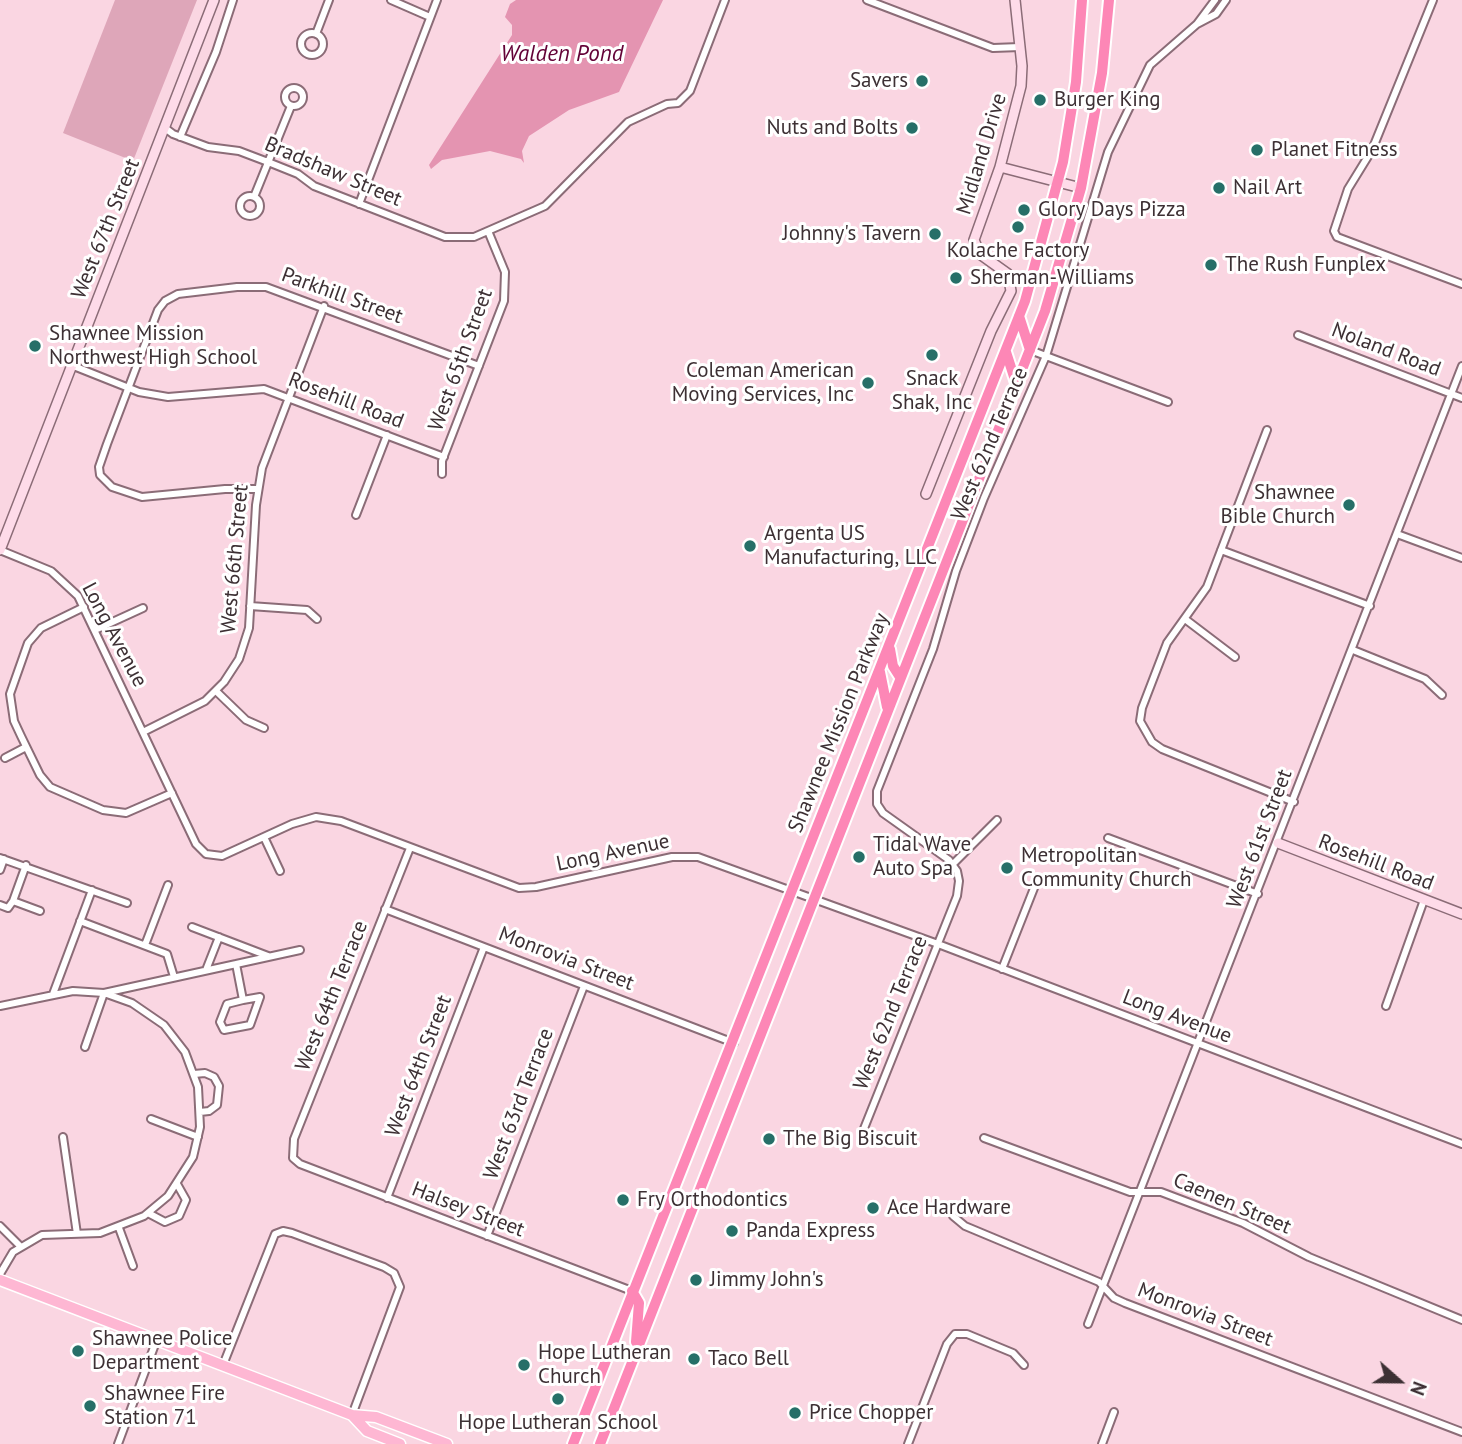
<!DOCTYPE html>
<style>
body{margin:0}
#map{position:relative;width:1462px;height:1444px;overflow:hidden;background:#fad6e2;font-family:"PT Sans",sans-serif}
canvas{display:block}
.north{position:absolute;left:1364px;top:1346px;width:70px;height:70px;-webkit-text-stroke:5px #fff;paint-order:stroke;rotate:111deg;font-size:19px;font-weight:700;line-height:28px;text-align:center;color:#3d3034}
.north::after{content:'';display:block;margin:auto;width:24px;height:32px;background:#3d3034;clip-path:polygon(50% 0,100% 100%,50% 72%,0 100%)}
</style>
<div id="map">
<canvas width="1462" height="1444"></canvas>
<div class="north">N</div>
</div>
<script>
const ctx = document.querySelector('canvas').getContext('2d');
ctx.lineJoin = 'round';
function paint(path, color) { ctx.fillStyle = color; ctx.fill(path, 'evenodd'); }
const toPath = rows => new Path2D(rows.map(r => 'M' + r).join(''));
function strokePath(path, color, width, dash) { ctx.strokeStyle = color; ctx.lineWidth = width; ctx.lineCap = dash ? 'butt' : 'round'; ctx.setLineDash(dash || []); ctx.stroke(path); }
function drawText(font, color, halo, rows, align = 'center') {
  ctx.font = font + ' "PT Sans",sans-serif'; ctx.lineWidth = 6; ctx.setLineDash([]); ctx.textBaseline = 'middle'; ctx.strokeStyle = halo; ctx.fillStyle = color; for (const [text, x, y, turn = 0] of rows) {
    ctx.save(); ctx.translate(x, y); ctx.rotate((+turn || 0) * Math.PI / 180); ctx.textAlign = isNaN(turn) ? turn : align; if (halo) ctx.strokeText(text, 0, 0); ctx.fillText(text, 0, 0); ctx.restore();
  }
}
const green = toPath([
 [115,0,197,0,133,161,63,133]
]);
const water = toPath([
 [516,0,663,0,619,92,569,110,529,136,522,151,524,163,521,159,490,151,442,160,431,169,429,165,512,35,512,25,505,17,510,4]
]);
const street = toPath([
 [391,0,430,17],
 [867,0,993,48,1020,47],
 [1433,0,1372,150,1348,189,1334,231,1337,237,1462,284],
 [1197,24,1215,0],
 '301 44a11 11 0 1 1 22 0a11 11 0 1 1-22 0Z',
 [316,34,329,0],
 '285 97a9 9 0 1 1 18 0a9 9 0 1 1-18 0Z',
 [165,128,173,134,208,147,239,151,268,162,298,174,314,186,445,237,474,237,545,206,628,122,667,104,678,103,690,91,725,0],
 [180,137,216,52,233,0],
 '240 206a10 10 0 1 1 20 0a10 10 0 1 1-20 0Z',
 [254,197,291,106],
 [359,204,437,0],
 [1298,335,1462,398],
 [1030,350,1168,402],
 [71,365,139,392,168,397,264,389,444,457],
 [1267,430,1207,587,1167,643,1142,708,1140,721,1152,742,1162,749,1294,802],
 [442,474,442,461,504,301,505,272,488,231],
 [258,489,225,489,142,497,112,487,100,475,99,467,107,444,158,310,165,301,178,294,237,287,266,287,479,366],
 [356,515,387,435],
 [1397,534,1462,558],
 [0,550,51,571,78,596,196,844,206,854,222,856,292,824,316,817,341,821,519,888,536,887,672,857,698,857,938,944,1462,1144],
 [1221,550,1370,606],
 [250,606,307,610,317,619],
 [84,607,41,628,28,643,10,694,14,721,21,736,40,775,50,787,103,810,126,813,172,793],
 [1185,619,1235,657],
 [95,630,143,608],
 [1353,650,1425,679,1442,695],
 [216,691,246,720,264,728],
 [143,732,205,701,224,682,239,659,249,628,256,505,262,468,324,306],
 [5,758,26,747],
 [264,837,280,871],
 [1108,838,1258,894],
 [410,848,294,1139,293,1158,300,1164,632,1291],
 [0,858,127,903],
 [953,864,997,820],
 [26,865,13,901,40,911],
 [0,870,4,859],
 [0,905,8,908,13,901],
 [385,909,734,1043],
 [80,921,167,954,174,977],
 [192,927,268,956],
 [145,945,168,885],
 [236,964,243,1000,227,1004,220,1022,224,1030,250,1025,260,997,243,1000],
 [1002,969,1038,878],
 [206,970,219,937],
 [53,994,92,890],
 [0,1006,73,991,104,993,300,950],
 [1386,1006,1424,900],
 [194,1074,205,1073,214,1077,219,1086,217,1105,209,1111,200,1112],
 [151,1119,198,1137],
 [861,1136,957,896,959,881,957,871,949,860,883,813,877,804,877,791,933,649,956,571,984,498,1046,356,1108,152,1150,65,1197,24,1216,14,1226,0],
 [63,1137,77,1234],
 [984,1138,1130,1192,1161,1192,1243,1223,1309,1257,1462,1320],
 [387,1198,484,947],
 [952,1209,953,1216,965,1226,1099,1282,1114,1298,1125,1303,1462,1432],
 [148,1213,165,1222,179,1216,186,1200,177,1184],
 [0,1226,21,1247],
 [119,1228,133,1266],
 [487,1236,584,986],
 [0,1274,13,1252,42,1235,100,1233,144,1216,168,1196,193,1157,200,1127,198,1087,185,1052,164,1025,132,1003,104,993,85,1047],
 [1088,1324,1462,366],
 [223,1365,275,1234,283,1231,292,1233,384,1267,394,1273,400,1287,352,1415],
 [118,1444,157,1339],
 [908,1444,947,1344,955,1334,967,1334,1013,1353,1024,1365],
 [1102,1444,1114,1412]
]);
const secondary = toPath([
 [1000,167,1081,188],
 [926,494,991,331,1011,291,1008,274,980,254,974,240,1000,167,1021,86,1022,66,1015,0],
 [0,550,214,0],
 [1278,843,1462,914]
]);
const primary = toPath([
 [0,1280,352,1415,376,1417,447,1444],
 [352,1415,367,1431,400,1444]
]);
const highway = toPath([
 [1019,316,1030,350],
 [1006,352,1017,386],
 [890,649,893,666,900,677],
 [880,672,887,707],
 [632,1291,639,1303,636,1342],
 [573,1444,1025,301,1063,162,1076,82,1082,0],
 [600,1444,1045,311,1081,188,1102,73,1109,0]
]);
const markers = [
 [922,81,7,"#266f68"],
 [1040,100,7,"#266f68"],
 [912,128,7,"#266f68"],
 [1257,150,7,"#266f68"],
 [1219,188,7,"#266f68"],
 [1024,210,7,"#266f68"],
 [1018,227,7,"#266f68"],
 [935,234,7,"#266f68"],
 [1211,265,7,"#266f68"],
 [956,278,7,"#266f68"],
 [35,346,7,"#266f68"],
 [932,355,7,"#266f68"],
 [868,383,7,"#266f68"],
 [1349,505,7,"#266f68"],
 [750,546,7,"#266f68"],
 [859,857,7,"#266f68"],
 [1007,868,7,"#266f68"],
 [769,1139,7,"#266f68"],
 [623,1200,7,"#266f68"],
 [873,1208,7,"#266f68"],
 [732,1231,7,"#266f68"],
 [696,1280,7,"#266f68"],
 [78,1351,7,"#266f68"],
 [694,1359,7,"#266f68"],
 [524,1365,7,"#266f68"],
 [558,1399,7,"#266f68"],
 [90,1406,7,"#266f68"],
 [795,1413,7,"#266f68"]
];
const poiNames = [
 ["Savers",908,81,"right"],
 ["Burger King",1054,100],
 ["Nuts and Bolts",898,128,"right"],
 ["Planet Fitness",1271,150],
 ["Nail Art",1233,188],
 ["Glory Days Pizza",1038,210],
 ["Johnny's Tavern",921,234,"right"],
 ["Kolache Factory",1018,251,"center"],
 ["The Rush Funplex",1225,265],
 ["Sherman-Williams",970,278],
 ["Shawnee Mission",49,334],
 ["Northwest High School",49,358],
 ["Coleman American",854,371,"right"],
 ["Moving Services, Inc",854,395,"right"],
 ["Snack",932,379,"center"],
 ["Shak, Inc",932,403,"center"],
 ["Shawnee",1335,493,"right"],
 ["Bible Church",1335,517,"right"],
 ["Argenta US",764,534],
 ["Manufacturing, LLC",764,558],
 ["Tidal Wave",873,845],
 ["Auto Spa",873,869],
 ["Metropolitan",1021,856],
 ["Community Church",1021,880],
 ["The Big Biscuit",783,1139],
 ["Fry Orthodontics",637,1200],
 ["Ace Hardware",887,1208],
 ["Panda Express",746,1231],
 ["Jimmy John's",710,1280],
 ["Shawnee Police",92,1339],
 ["Department",92,1363],
 ["Hope Lutheran",538,1353],
 ["Church",538,1377],
 ["Taco Bell",708,1359],
 ["Shawnee Fire",104,1394],
 ["Station 71",104,1418],
 ["Price Chopper",809,1413],
 ["Hope Lutheran School",558,1423,"center"]
];
const streetNames = [
 ["Midland Drive",982,154,-73],
 ["Bradshaw Street",333,172,23],
 ["West 67th Street",106,229,-68],
 ["Parkhill Street",342,296,20],
 ["Noland Road",1386,350,21],
 ["West 65th Street",461,360,-70],
 ["Rosehill Road",346,401,21],
 ["West 62nd Terrace",990,444,-67],
 ["West 66th Street",235,559,-85],
 ["Long Avenue",114,635,62],
 ["Shawnee Mission Parkway",839,723,-68],
 ["West 61st Street",1260,839,-69],
 ["Long Avenue",613,853,-12],
 ["Rosehill Road",1376,863,21],
 ["Monrovia Street",566,959,21],
 ["West 64th Terrace",332,996,-68],
 ["West 62nd Terrace",891,1013,-68],
 ["Long Avenue",1177,1017,21],
 ["West 64th Street",419,1066,-69],
 ["West 63rd Terrace",519,1104,-69],
 ["Caenen Street",1232,1204,23],
 ["Halsey Street",468,1210,21],
 ["Monrovia Street",1205,1315,21]
];
const waterNames = [
 ["Walden Pond",562,54]
];
paint(green, '#dea6b9');
paint(water, '#e494b1');
strokePath(street, '#8b6c77', 10);
strokePath(secondary, '#8b6c77', 12);
strokePath(primary, '#fff', 13);
strokePath(highway, '#fff', 14);
strokePath(street, '#fff', 6);
strokePath(secondary, '#fedbe9', 9);
strokePath(primary, '#feb7d3', 10);
strokePath(highway, '#fd87b6', 10);
for (const [x, y, r, color] of markers) { const dot = new Path2D(); dot.arc(x, y, r, 0, 2 * Math.PI); ctx.fillStyle = color; ctx.fill(dot); strokePath(dot, '#fff', 2.5); }
drawText('21px', '#3d3034', '#fff', poiNames, 'left');
drawText('21px', '#3d3034', '#fff', streetNames);
drawText('italic 23px', '#630237', '#fff', waterNames);
</script>
